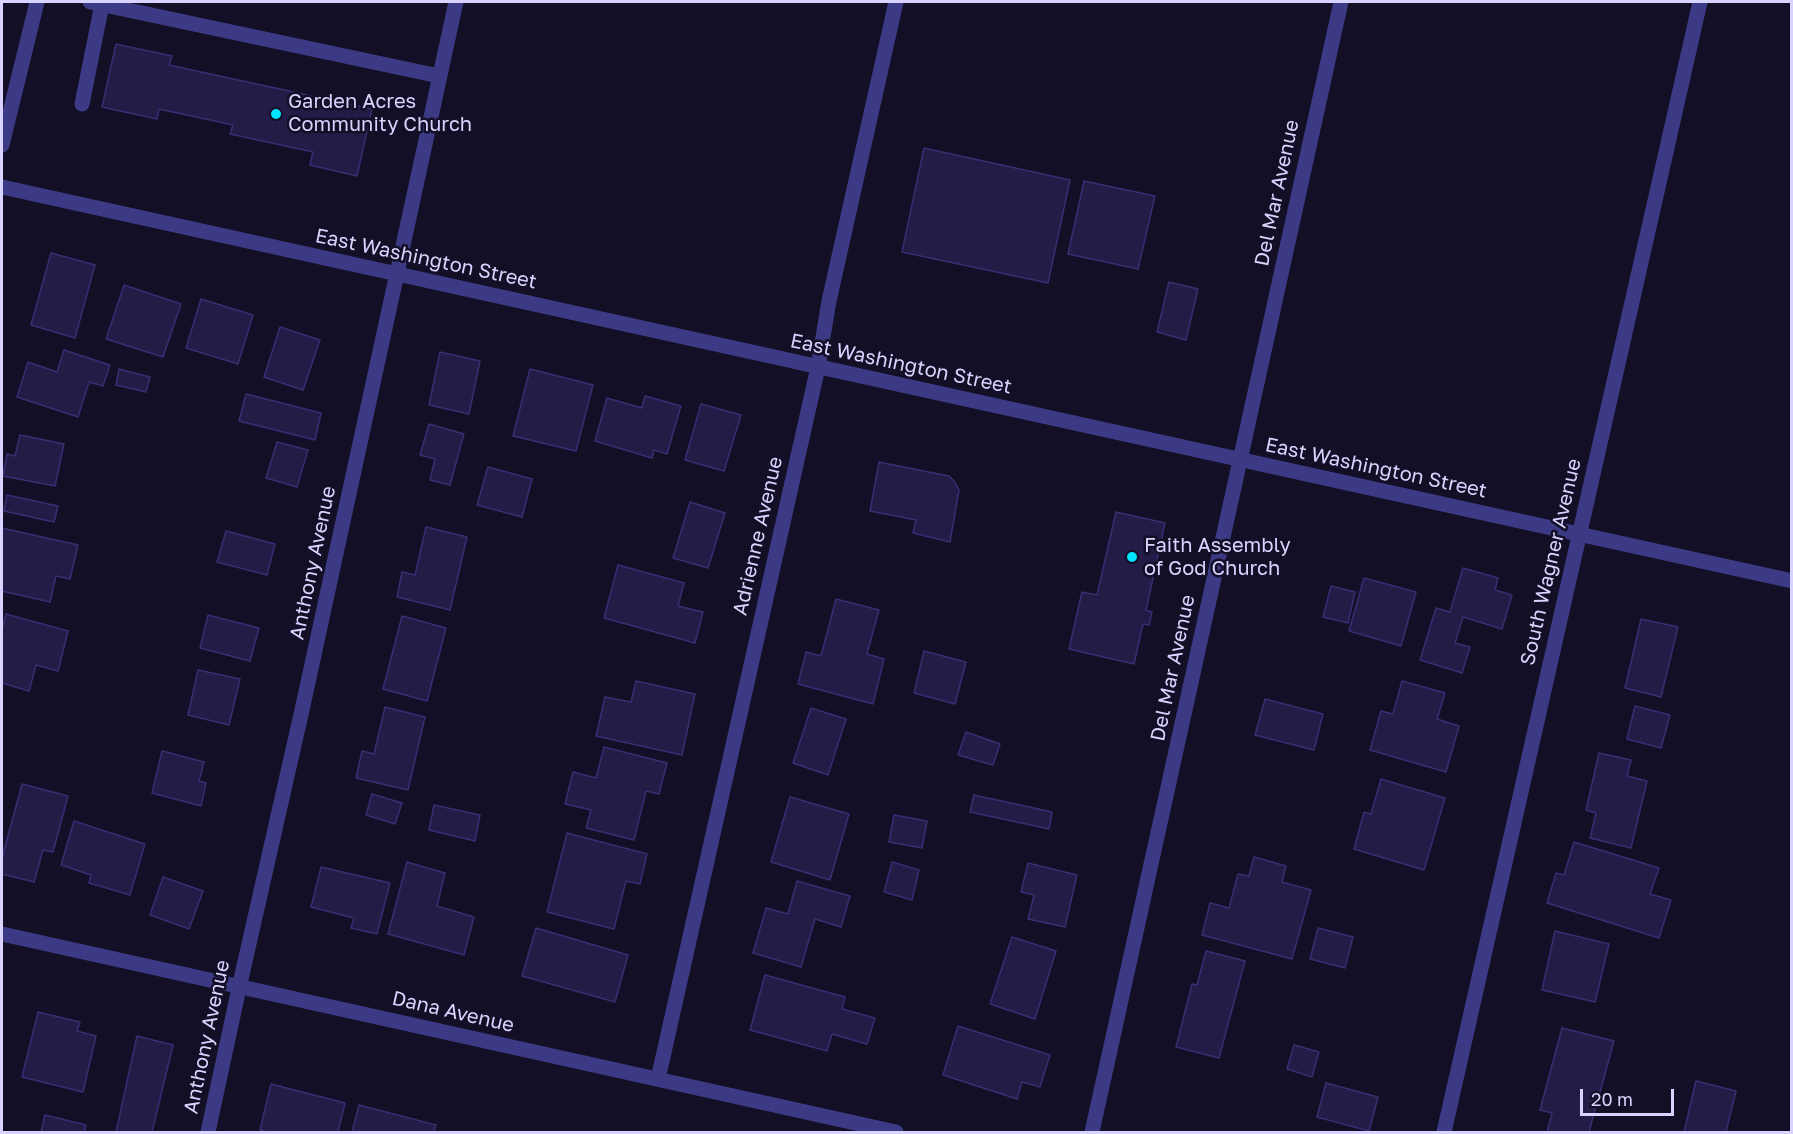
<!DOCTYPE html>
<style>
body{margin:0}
#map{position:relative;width:1793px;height:1134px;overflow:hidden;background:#130f26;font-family:"Golos Text",sans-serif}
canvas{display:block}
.frame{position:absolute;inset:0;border:3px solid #d9d4ff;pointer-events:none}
.scale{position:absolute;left:1580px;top:1089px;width:94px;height:27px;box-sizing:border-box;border:3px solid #d9d4ff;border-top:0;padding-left:8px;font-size:18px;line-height:21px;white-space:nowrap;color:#d9d4ff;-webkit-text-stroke:4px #130f26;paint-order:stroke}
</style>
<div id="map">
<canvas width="1793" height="1134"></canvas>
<div class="frame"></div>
<div class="scale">20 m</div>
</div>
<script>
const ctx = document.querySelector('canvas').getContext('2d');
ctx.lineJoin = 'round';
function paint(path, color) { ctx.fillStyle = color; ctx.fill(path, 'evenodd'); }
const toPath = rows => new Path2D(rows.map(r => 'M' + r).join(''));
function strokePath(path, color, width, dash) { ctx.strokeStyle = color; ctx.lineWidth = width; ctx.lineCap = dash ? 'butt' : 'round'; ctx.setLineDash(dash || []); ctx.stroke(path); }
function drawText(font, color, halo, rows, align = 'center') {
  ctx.font = font + ' "Golos Text",sans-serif'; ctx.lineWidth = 5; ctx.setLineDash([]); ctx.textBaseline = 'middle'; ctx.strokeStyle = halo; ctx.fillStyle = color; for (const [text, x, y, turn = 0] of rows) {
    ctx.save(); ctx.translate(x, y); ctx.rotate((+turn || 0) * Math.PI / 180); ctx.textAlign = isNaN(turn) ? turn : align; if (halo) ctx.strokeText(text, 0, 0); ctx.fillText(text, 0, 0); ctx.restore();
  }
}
const building = toPath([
 [116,44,172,56,169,65,372,109,357,176,310,165,313,152,230,134,233,125,159,109,157,119,102,107,116,44],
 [924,148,1070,180,1048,283,902,252,924,148],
 [1084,181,1155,196,1138,269,1068,254,1084,181],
 [51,253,95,265,75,338,31,325,51,253],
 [1169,282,1198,289,1186,340,1157,332,1169,282],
 [124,285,181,304,163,357,106,339,124,285],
 [201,299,253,315,238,364,186,348,201,299],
 [280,327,320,340,303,390,264,377,280,327],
 [64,350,110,365,103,386,89,382,78,417,17,397,28,362,57,372,64,350],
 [440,352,480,361,469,414,429,405,440,352],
 [119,369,150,377,146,392,116,385,119,369],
 [530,369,593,385,576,451,513,436,530,369],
 [246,394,321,413,315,440,239,421,246,394],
 [645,396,681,406,667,454,654,450,652,458,595,441,607,398,642,408,645,396],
 [701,404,741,415,724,471,685,460,701,404],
 [429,424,464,434,450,485,430,480,435,459,420,455,429,424],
 [20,435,64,444,55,486,3,476,7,454,15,456,20,435],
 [277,442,308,450,297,487,266,478,277,442],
 [879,462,949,476,954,481,959,490,950,542,913,533,916,520,870,511,879,462],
 [488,467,532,479,522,517,477,505,488,467],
 [7,495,58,506,54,522,4,511,7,495],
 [690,502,725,513,708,568,673,558,690,502],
 [1116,512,1165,523,1146,610,1152,612,1149,625,1143,624,1134,664,1069,649,1082,592,1097,595,1116,512],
 [426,527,467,537,450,610,397,597,402,572,415,575,426,527],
 [2,528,78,545,70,579,56,576,50,602,2,591,2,528],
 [226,531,275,544,267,575,217,562,226,531],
 [618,565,684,583,678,606,703,612,695,643,604,618,618,565],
 [1463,568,1498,578,1495,590,1512,595,1502,629,1463,617,1455,643,1470,647,1462,673,1420,660,1436,608,1450,612,1463,568],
 [1364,578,1416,592,1401,646,1349,631,1364,578],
 [1331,586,1355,592,1348,623,1323,617,1331,586],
 [836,599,879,610,867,654,884,659,873,704,798,684,806,652,821,656,836,599],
 [6,614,68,631,58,671,36,665,29,691,2,683,2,631,6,614],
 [208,615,259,628,250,661,200,648,208,615],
 [402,616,446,628,427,701,383,689,402,616],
 [1641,619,1678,627,1661,697,1625,688,1641,619],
 [924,651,966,662,955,704,914,693,924,651],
 [198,670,240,679,229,725,188,715,198,670],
 [636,681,695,694,682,755,596,736,605,697,631,702,636,681],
 [1402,681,1445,693,1437,719,1459,726,1446,772,1370,750,1381,711,1393,714,1402,681],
 [1265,699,1323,714,1314,750,1255,735,1265,699],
 [1635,706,1670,715,1661,748,1627,739,1635,706],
 [385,707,425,717,408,790,356,778,362,751,374,754,385,707],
 [811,708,846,719,828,775,793,763,811,708],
 [966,732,1000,744,993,765,958,755,966,732],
 [604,747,667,763,659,794,646,791,634,840,586,828,591,810,565,804,573,772,596,778,604,747],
 [162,751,204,762,199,781,206,783,201,806,152,793,162,751],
 [1599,753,1631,760,1627,776,1647,781,1631,848,1590,838,1596,813,1586,810,1599,753],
 [1381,779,1445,798,1424,870,1354,849,1364,812,1371,814,1381,779],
 [22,784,68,796,53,852,43,850,34,882,2,874,2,858,22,784],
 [372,794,402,803,395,824,366,815,372,794],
 [974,795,1052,812,1049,829,970,812,974,795],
 [790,797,849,814,830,880,771,862,790,797],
 [434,805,480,815,475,841,429,830,434,805],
 [894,815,927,821,922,848,889,842,894,815],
 [74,821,145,844,130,895,89,883,91,875,61,865,74,821],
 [567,833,647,854,640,884,626,881,614,929,547,912,567,833],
 [1574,842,1659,868,1650,894,1671,900,1659,938,1547,903,1556,873,1564,875,1574,842],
 [1254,857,1286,866,1282,882,1311,890,1292,959,1202,935,1210,903,1229,908,1238,874,1249,876,1254,857],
 [407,862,445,873,437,906,474,917,464,955,388,934,407,862],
 [892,862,919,870,912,900,884,892,892,862],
 [1028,863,1077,875,1065,927,1028,919,1034,895,1021,892,1028,863],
 [321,867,390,883,377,934,351,928,354,918,311,907,321,867],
 [163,877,203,891,189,929,150,915,163,877],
 [797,881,850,896,841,927,815,919,801,967,753,953,766,908,788,914,797,881],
 [536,928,628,955,615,1002,522,976,536,928],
 [1318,928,1353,937,1345,968,1310,959,1318,928],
 [1555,931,1609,944,1595,1002,1542,990,1555,931],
 [1012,937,1056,951,1035,1019,990,1004,1012,937],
 [1206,951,1245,961,1219,1058,1176,1047,1192,984,1197,985,1206,951],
 [765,975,845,997,842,1009,875,1018,867,1044,832,1034,827,1051,750,1030,765,975],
 [38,1012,80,1022,77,1031,96,1036,83,1092,22,1077,38,1012],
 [958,1026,1050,1055,1040,1087,1022,1082,1017,1099,943,1075,958,1026],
 [1562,1028,1614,1041,1589,1132,1547,1132,1552,1113,1540,1110,1562,1028],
 [137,1036,173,1045,152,1132,116,1132,137,1036],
 [1294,1045,1319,1052,1312,1077,1287,1069,1294,1045],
 [1696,1081,1736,1091,1726,1132,1684,1132,1696,1081],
 [1326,1083,1378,1097,1369,1131,1317,1117,1326,1083],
 [271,1084,345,1103,338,1132,269,1132,260,1130,271,1084],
 [359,1105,436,1125,434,1132,352,1132,359,1105],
 [45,1115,86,1125,84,1132,41,1132,45,1115]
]);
const service = toPath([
 [90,2,439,76],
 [82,104,102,4]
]);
const minor = toPath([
 [2,145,37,2],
 [2,187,1792,581],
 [2,934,896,1132],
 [658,1079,818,367,829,301,896,2],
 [208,1132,239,988,302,710,456,2],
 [1092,1132,1341,2],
 [1444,1132,1700,2]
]);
const markers = [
 [276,114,6,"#00e5ff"],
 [1132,557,6,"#00e5ff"]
];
const poiNames = [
 ["Garden Acres",288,102],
 ["Community Church",288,125],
 ["Faith Assembly",1144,546],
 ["of God Church",1144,569]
];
const streetNames = [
 ["Del Mar Avenue",1277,193,-78],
 ["East Washington Street",426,259,12],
 ["East Washington Street",901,364,12],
 ["East Washington Street",1376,468,12],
 ["Adrienne Avenue",758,536,-77],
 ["South Wagner Avenue",1551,562,-77],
 ["Anthony Avenue",313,563,-78],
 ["Del Mar Avenue",1173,668,-78],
 ["Dana Avenue",453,1012,13],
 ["Anthony Avenue",207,1037,-78]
];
paint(building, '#241b47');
strokePath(building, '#3b2d73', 1.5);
strokePath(service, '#3d3a85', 15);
strokePath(minor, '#3d3a85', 15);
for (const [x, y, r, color] of markers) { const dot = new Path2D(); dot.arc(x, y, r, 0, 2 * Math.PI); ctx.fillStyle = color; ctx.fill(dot); strokePath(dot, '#130f26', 2); }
drawText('20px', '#d9d4ff', '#130f26', poiNames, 'left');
drawText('20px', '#d9d4ff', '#130f26', streetNames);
</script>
